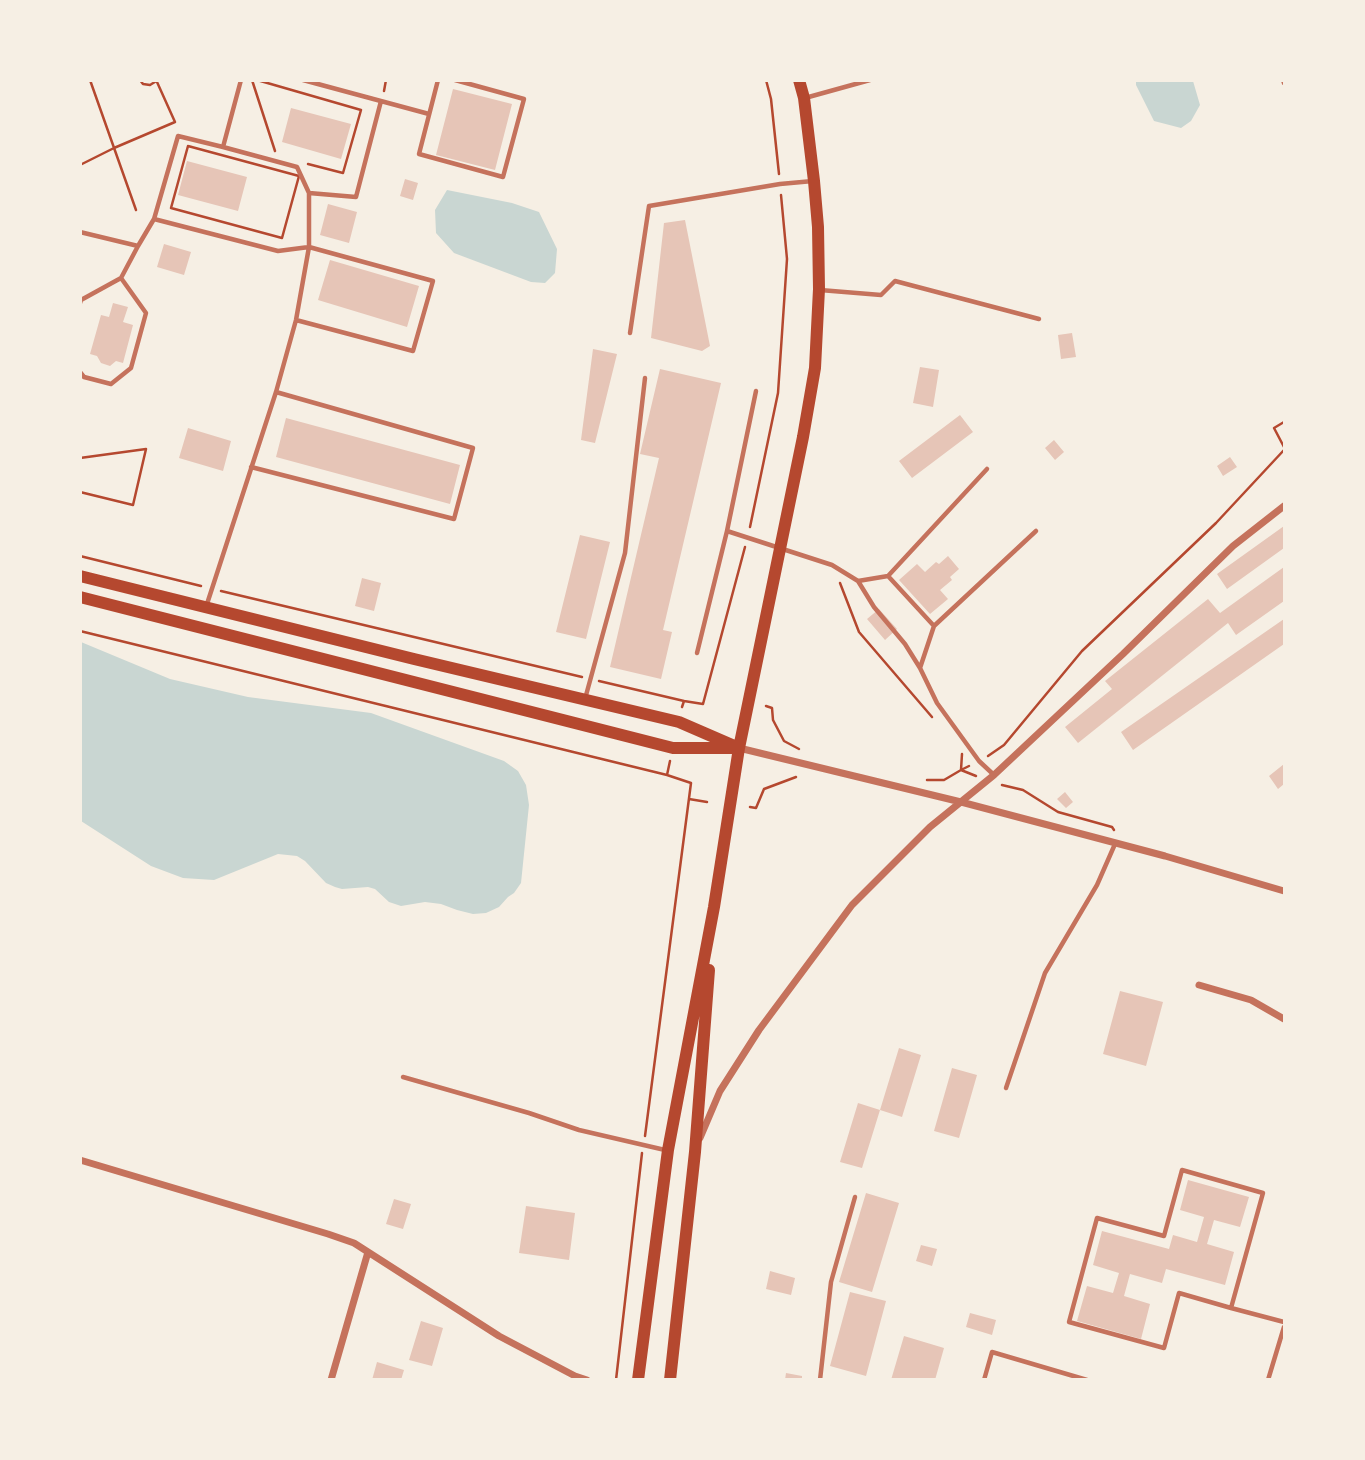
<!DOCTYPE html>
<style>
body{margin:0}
#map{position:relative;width:1365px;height:1460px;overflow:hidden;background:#f6efe4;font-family:Roboto,sans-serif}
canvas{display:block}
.frame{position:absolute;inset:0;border:82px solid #f6efe4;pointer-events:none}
</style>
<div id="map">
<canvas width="1365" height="1460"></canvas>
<div class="frame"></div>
</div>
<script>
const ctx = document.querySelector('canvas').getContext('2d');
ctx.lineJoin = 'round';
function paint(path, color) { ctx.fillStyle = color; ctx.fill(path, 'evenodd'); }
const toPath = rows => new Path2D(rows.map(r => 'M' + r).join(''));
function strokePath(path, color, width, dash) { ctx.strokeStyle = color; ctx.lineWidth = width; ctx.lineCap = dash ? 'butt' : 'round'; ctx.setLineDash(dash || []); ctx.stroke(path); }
const water = toPath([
 [1136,81,1193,81,1200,105,1191,121,1181,128,1154,121,1136,85],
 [447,190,512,203,539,212,557,249,555,273,545,283,531,282,454,253,436,233,435,210],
 [81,642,170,679,248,697,371,713,504,761,518,771,526,785,529,805,521,883,514,893,508,897,499,907,486,913,473,914,457,910,441,904,425,902,401,906,389,902,375,889,368,887,342,889,335,887,326,883,305,861,297,856,278,854,214,880,183,878,151,866,81,821]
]);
const building = toPath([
 [453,89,512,104,495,170,436,155],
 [291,108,351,124,341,159,282,142],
 [187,161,247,177,238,211,178,195],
 [405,179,418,183,413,200,400,196],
 [328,204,357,212,349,243,320,235],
 [685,220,710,346,702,351,651,338,664,223],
 [164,244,191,252,184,275,157,267],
 [330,260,419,286,407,327,318,300],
 [113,303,128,307,123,322,133,325,123,363,116,361,110,366,101,363,97,356,90,354,101,315,109,317],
 [1072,333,1076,357,1061,359,1058,335],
 [593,349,617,354,595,443,581,440],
 [920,367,939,370,933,407,913,403],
 [660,369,721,383,663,630,672,632,661,679,610,667,659,458,640,454],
 [960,415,973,432,912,478,899,461],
 [286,418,460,465,450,504,276,457],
 [188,428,231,441,223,471,179,458],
 [1054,440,1064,452,1055,460,1045,448],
 [1230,457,1237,467,1223,476,1217,466],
 [1284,526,1284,548,1227,589,1217,574],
 [580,535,610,542,586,639,556,632],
 [948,556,959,569,950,577,952,580,940,590,948,599,930,614,899,580,917,564,925,572,936,562,939,564],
 [1284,567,1284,601,1236,635,1228,623,1078,743,1065,727,1112,689,1105,681,1208,599,1220,613],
 [362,578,381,583,374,611,355,606],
 [879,609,897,629,885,640,867,619],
 [1284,619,1284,644,1133,750,1121,732],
 [1284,764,1284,784,1278,789,1269,776],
 [1065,792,1073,802,1066,808,1057,799],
 [1120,991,1163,1002,1146,1066,1103,1054],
 [899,1048,921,1055,902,1117,880,1110,862,1168,840,1162,858,1103,880,1110],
 [952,1068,977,1075,959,1138,934,1131],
 [1188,1180,1249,1197,1240,1227,1214,1220,1207,1244,1234,1252,1225,1285,1166,1269,1162,1283,1130,1274,1124,1296,1150,1304,1141,1339,1077,1321,1087,1286,1113,1293,1119,1273,1093,1265,1102,1231,1169,1249,1173,1235,1197,1242,1204,1217,1180,1210],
 [866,1193,899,1203,872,1292,839,1282],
 [394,1199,411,1204,403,1229,386,1224],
 [526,1206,575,1213,569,1260,519,1253],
 [921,1245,937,1249,932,1266,916,1261],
 [770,1271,795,1278,791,1295,766,1289],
 [850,1292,886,1301,866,1376,830,1366],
 [970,1313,996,1320,992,1335,966,1327],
 [421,1321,443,1328,432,1366,409,1360],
 [904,1336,944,1348,935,1380,891,1380],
 [377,1362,404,1370,401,1380,372,1380],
 [786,1373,802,1376,802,1380,785,1380]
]);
const path = toPath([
 [90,80,136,210],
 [140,80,143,84,150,85,158,80],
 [252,80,275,151],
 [257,80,361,110,343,173,308,164],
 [766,80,771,99,779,174],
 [384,91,386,80],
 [188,146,299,176,282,238,171,208,188,146],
 [80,165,114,148,175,122,157,82],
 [1284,422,1274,428,1284,447],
 [80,458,146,449,133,505,80,492],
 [750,527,778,393,787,259,781,195],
 [80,556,201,586],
 [840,583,859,632,932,717],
 [221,591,582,677],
 [80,631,667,775,691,783,645,1136],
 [599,681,684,701],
 [766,706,772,708,773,720,784,741,799,749],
 [682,707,684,701,703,704,745,547],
 [962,754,961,770,969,766],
 [988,756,1004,745,1082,651,1216,523,1284,450],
 [667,775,670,761],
 [927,780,944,780,961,770,976,776],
 [1002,785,1023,790,1058,812,1112,827,1114,830],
 [689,799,707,802],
 [750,807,756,808,764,789,796,777],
 [616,1380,642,1153]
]);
const service = toPath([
 [303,80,429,114],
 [438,80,419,154,503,177,524,99,455,80],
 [1283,80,1284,83],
 [805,98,870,80],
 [309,193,356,197,381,101],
 [154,219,278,251,309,247,309,193,297,167,223,147],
 [80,232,138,246,154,219,178,136,223,147,241,80],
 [820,290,881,295,895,281,1039,319],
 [80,303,81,300,121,278,138,246],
 [630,333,649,206,780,184,813,181],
 [80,372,84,377,111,384,131,368,146,313,121,278],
 [251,467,454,519,473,448,276,392],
 [727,531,756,391],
 [888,576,934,626,920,668],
 [858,581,888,576,987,469],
 [206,607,276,392,296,320,309,247,433,281,413,351,296,320],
 [934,626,1036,531],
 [697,653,727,531,832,565,858,581,874,607,905,644,920,668,937,703,979,761,994,775],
 [585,699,625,553,645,378],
 [403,1077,529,1113,579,1130,665,1150],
 [1006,1088,1045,973,1097,885,1115,844],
 [1231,1308,1263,1193,1182,1170,1164,1236,1097,1218,1069,1322,1164,1348,1179,1293,1231,1308,1284,1322],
 [820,1380,831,1282,855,1197],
 [984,1380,992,1352,1087,1380],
 [1268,1380,1284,1327]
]);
const minor = toPath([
 [739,748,961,802,1165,856,1284,891],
 [1199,985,1251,1000,1284,1019],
 [700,1138,720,1091,759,1030,852,905,930,827,994,775,1123,654,1233,546,1284,506],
 [80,1160,328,1234,354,1243,499,1336,575,1376,587,1380],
 [331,1380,368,1252]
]);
const secondary = toPath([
 [80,576,414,659,679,722,739,748],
 [80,597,673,748,732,748],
 [638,1380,668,1150,714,907,739,748,803,437,815,368,819,289,818,227,814,181,804,98,799,80],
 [670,1380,695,1152,709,970]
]);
paint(water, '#c9d6d2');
paint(building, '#e6c5b7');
strokePath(path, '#b5482f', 2.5);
strokePath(service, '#c5725c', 4.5);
strokePath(minor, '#c5725c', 7);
strokePath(secondary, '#b5482f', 12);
</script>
